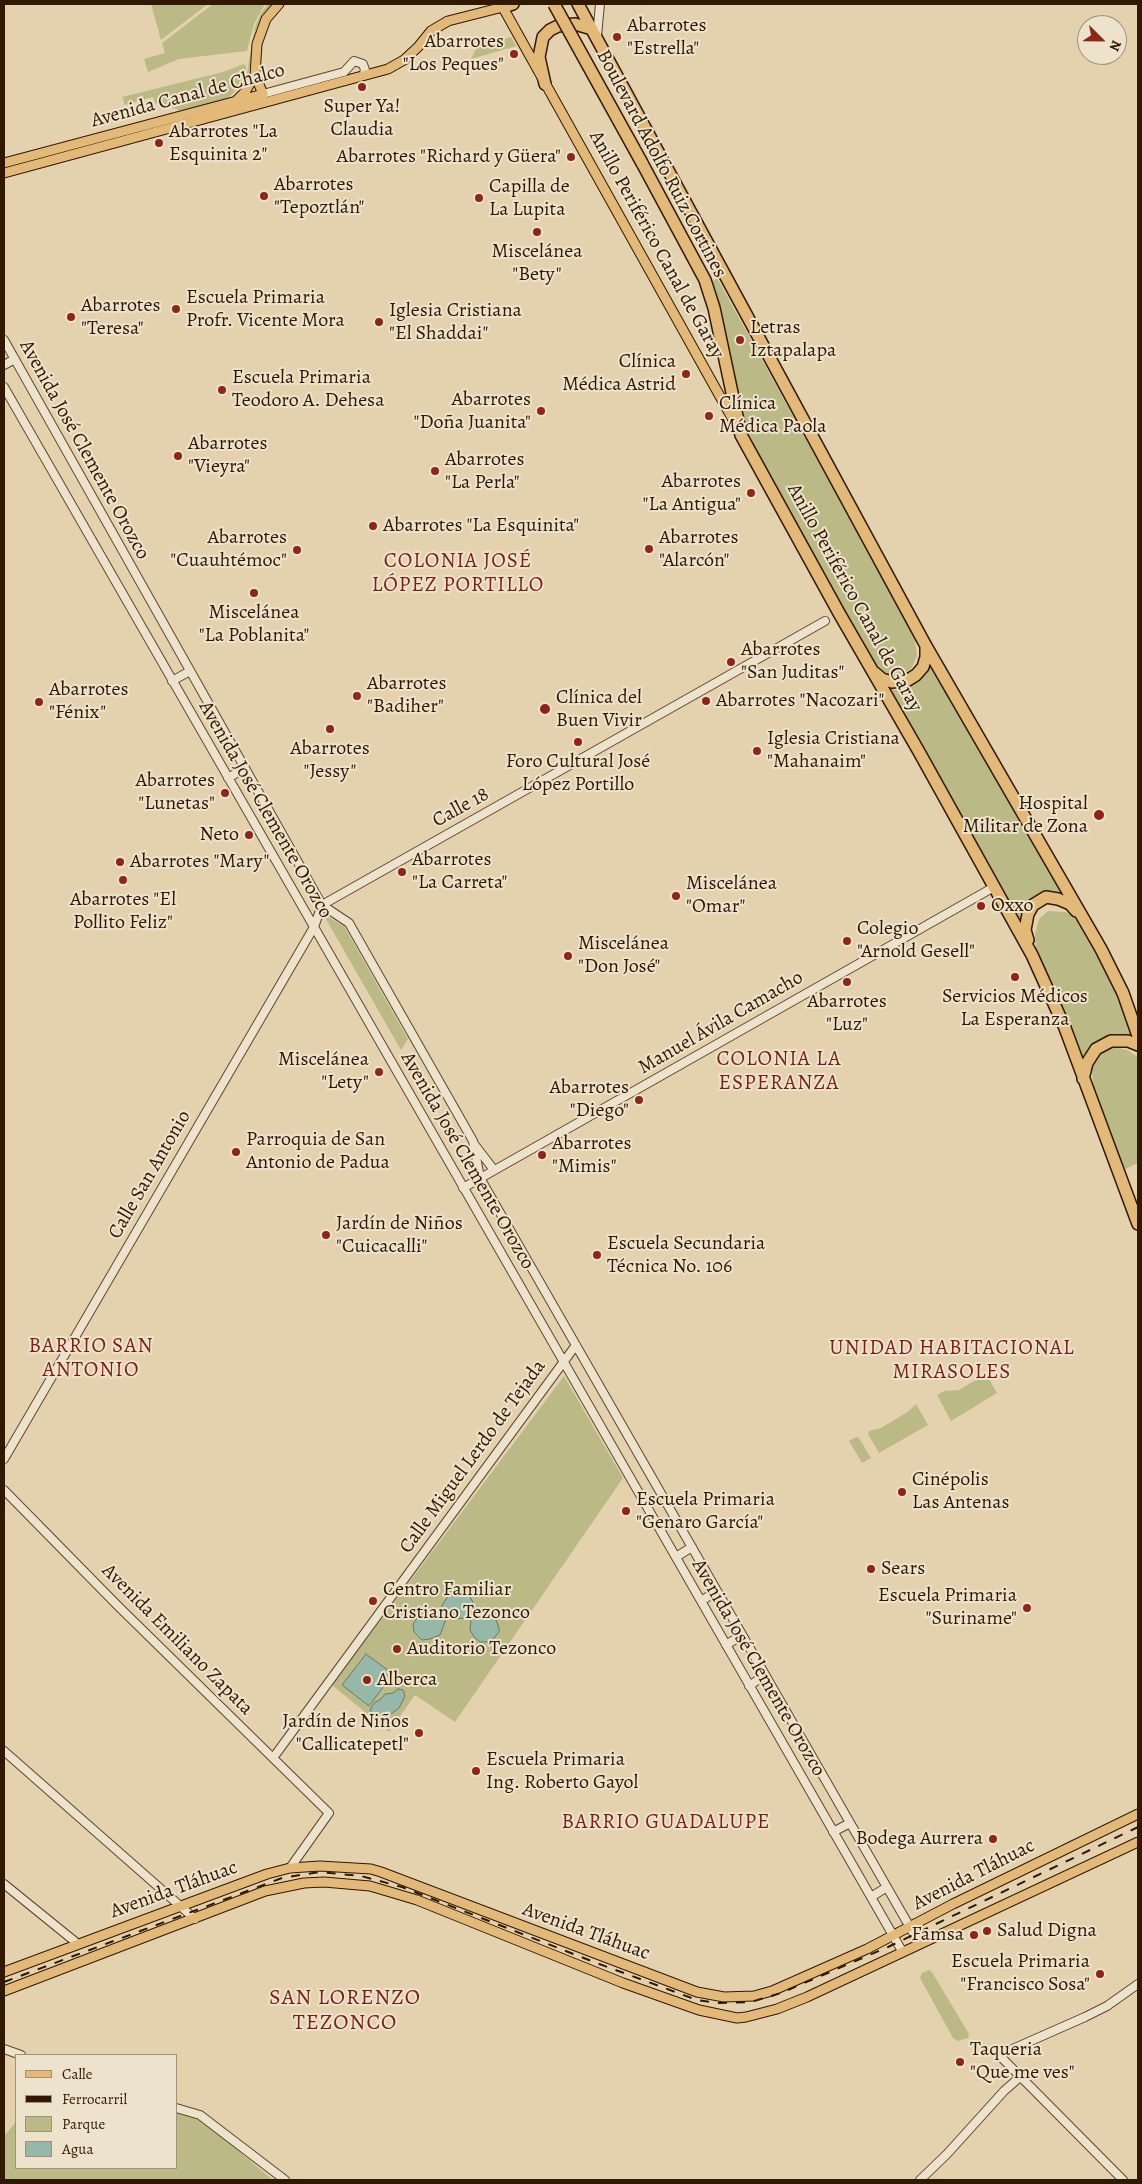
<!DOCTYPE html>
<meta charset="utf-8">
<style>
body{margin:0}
#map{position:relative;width:1142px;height:2184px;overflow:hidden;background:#e4d2af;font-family:Alegreya,serif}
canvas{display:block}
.frame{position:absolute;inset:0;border:5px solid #311800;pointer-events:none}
.legend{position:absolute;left:15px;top:2054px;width:162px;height:115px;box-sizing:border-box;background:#ede2cb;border:1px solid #a2917a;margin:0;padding:6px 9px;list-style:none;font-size:15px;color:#311800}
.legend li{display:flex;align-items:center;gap:10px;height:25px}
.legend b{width:25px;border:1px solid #a2917a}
.north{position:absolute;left:1077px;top:15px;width:50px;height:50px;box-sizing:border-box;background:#ede2cb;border:1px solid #a2917a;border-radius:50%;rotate:113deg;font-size:14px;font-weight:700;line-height:20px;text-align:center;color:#311800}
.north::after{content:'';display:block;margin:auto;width:18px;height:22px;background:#8f2418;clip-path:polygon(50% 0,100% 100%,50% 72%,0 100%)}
</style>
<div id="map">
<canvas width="1142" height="2184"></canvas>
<div class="frame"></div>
<ul class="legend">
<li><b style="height:6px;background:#e2b978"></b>Calle</li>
<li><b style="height:6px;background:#311800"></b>Ferrocarril</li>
<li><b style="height:14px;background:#bbba86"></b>Parque</li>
<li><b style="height:14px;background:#95b8a8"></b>Agua</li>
</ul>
<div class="north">N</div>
</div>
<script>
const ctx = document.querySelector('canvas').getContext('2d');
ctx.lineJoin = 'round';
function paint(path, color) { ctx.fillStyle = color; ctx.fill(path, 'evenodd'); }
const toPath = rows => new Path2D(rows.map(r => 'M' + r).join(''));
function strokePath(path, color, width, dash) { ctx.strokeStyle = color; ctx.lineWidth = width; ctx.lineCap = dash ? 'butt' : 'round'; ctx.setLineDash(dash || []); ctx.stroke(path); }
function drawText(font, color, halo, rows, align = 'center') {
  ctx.font = font + ' Alegreya,serif'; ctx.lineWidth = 4; ctx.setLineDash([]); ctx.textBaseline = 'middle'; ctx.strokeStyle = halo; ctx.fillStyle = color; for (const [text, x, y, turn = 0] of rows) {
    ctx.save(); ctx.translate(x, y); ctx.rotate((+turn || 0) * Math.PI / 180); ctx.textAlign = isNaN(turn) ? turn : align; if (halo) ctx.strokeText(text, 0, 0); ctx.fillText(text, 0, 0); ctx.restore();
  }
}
const green = toPath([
 [151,4,208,4,161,40],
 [213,4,265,4,254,24,247,51,179,59,148,72,144,59,165,53,162,43],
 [268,4,272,4,260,20,255,32,248,78,242,88,239,90,246,78,255,27,261,13],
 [511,37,516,46,471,59,477,47],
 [244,64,246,66,246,74,239,87,228,98,217,102,180,111,167,105,155,103,153,97,125,105,122,97,223,72],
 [717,278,914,636,917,656,911,669,899,677,873,668,738,433,720,306,712,282],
 [927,657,1065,896,1044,896,1022,925,882,687,900,691,919,680,927,667],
 [1048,911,1066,912,1081,923,1117,992,1135,1041,1132,1037,1110,1034,1093,1046,1083,1063,1036,954,1035,934,1039,919],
 [323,914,344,926,408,1039,401,1050],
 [1110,1046,1127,1050,1138,1057,1138,1163,1119,1172,1095,1112,1092,1069,1100,1053],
 [986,1374,997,1393,951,1421,937,1395,944,1391,959,1390],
 [564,1376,623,1478,455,1722,415,1695,389,1732,332,1685],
 [916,1404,928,1425,879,1453,868,1434,869,1431,881,1428,909,1411],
 [856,1437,859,1438,871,1458,862,1463,849,1441],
 [929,1970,932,1972,969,2034,968,2038,958,2041,953,2038,920,1978,922,1973],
 [176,2112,203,2121,273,2180,4,2180,4,2136,16,2122,16,2168,176,2168]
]);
const water = toPath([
 [457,1589,467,1591,478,1612,496,1620,499,1628,499,1632,491,1642,480,1642,474,1637,470,1630,471,1621,469,1618,446,1619,440,1635,430,1639,422,1640,414,1632,413,1624,419,1615,440,1609,451,1591,457,1589],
 [366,1654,393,1674,369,1706,342,1685,366,1654],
 [398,1689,403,1690,405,1696,399,1708,387,1717,378,1718,373,1715,370,1710,374,1703,381,1699,385,1694,393,1693,398,1689]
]);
const minor = toPath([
 [597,36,600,4],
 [263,94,344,72,354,61,363,64,365,70,363,76],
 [4,340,322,905,349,923,473,1141,480,1178,919,1943],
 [4,365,15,359],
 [4,387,902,1951],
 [172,681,190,671],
 [228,778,245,768],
 [474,1144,494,1170],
 [463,1188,994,887],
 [4,1459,314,927,322,905,825,621],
 [4,1490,117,1605,329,1813,290,1868],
 [676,1557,692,1547],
 [701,1601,717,1591],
 [726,1645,742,1635],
 [749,1686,765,1675],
 [4,1751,195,1919],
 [273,1758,576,1345],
 [833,1832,850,1823],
 [4,1884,78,1944],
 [871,1897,887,1887],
 [4,2049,21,2055],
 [176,2108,200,2115,285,2180],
 [920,2180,947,2154,1004,2091,1021,2076],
 [1123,2180,999,2055,1085,2017,1107,2006,1138,1984]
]);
const major = toPath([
 [501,4,736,425],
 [236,101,245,92,255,75],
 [4,163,263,94,255,75,257,44,266,19,279,4],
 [4,173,388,69,404,60,418,47,431,31,448,21,503,7],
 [4,1972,267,1874,290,1868,320,1866,371,1869,381,1872,697,1992,724,1997,754,1996,772,1991,867,1949,953,1904,1138,1814],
 [4,1991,265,1891,304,1883,324,1882,370,1886,417,1900,623,1983,699,2010,737,2018,746,2017,777,2009,807,1997,1138,1842]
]);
const highway = toPath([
 [578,4,926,646,1101,949,1123,993,1138,1036],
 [503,7,513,4],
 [545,84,539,57,543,37,550,30,558,26,575,24,592,29],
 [642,163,705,280,714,308,741,435,839,613,918,750,1032,955,1065,1028,1138,1224],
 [875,673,882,679,892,682,908,680,916,675,923,667,926,657,926,648],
 [1028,940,1025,930,1028,914,1033,905,1046,897,1058,899,1070,904,1076,911],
 [1083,1079,1087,1063,1096,1049,1111,1041,1128,1041,1138,1045]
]);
const rail = toPath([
 [4,1982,282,1878,319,1872,361,1876,402,1887,594,1962,697,2000,719,2003,751,2002,781,1993,888,1947,1138,1827]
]);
const highwayBridge = toPath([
 [554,4,642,163]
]);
const markers = [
 [617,37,5,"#8f2418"],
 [514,54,5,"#8f2418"],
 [362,87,5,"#8f2418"],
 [159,143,5,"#8f2418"],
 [571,157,5,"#8f2418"],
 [264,196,5,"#8f2418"],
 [479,198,5,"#8f2418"],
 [537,232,5,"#8f2418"],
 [176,309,5,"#8f2418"],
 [71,317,5,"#8f2418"],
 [379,322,5,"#8f2418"],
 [740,340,5,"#8f2418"],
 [686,374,5,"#8f2418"],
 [222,390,5,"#8f2418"],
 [541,411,5,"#8f2418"],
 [709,416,5,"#8f2418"],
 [178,456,5,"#8f2418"],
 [435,471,5,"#8f2418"],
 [751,493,5,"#8f2418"],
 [373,526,5,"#8f2418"],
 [649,549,5,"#8f2418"],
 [297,550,5,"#8f2418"],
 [254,593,5,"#8f2418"],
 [731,662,5,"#8f2418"],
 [357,696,5,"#8f2418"],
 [706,701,5,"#8f2418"],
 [39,702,5,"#8f2418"],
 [545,709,6,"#8f2418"],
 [330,729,5,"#8f2418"],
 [578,742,5,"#8f2418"],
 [757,751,5,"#8f2418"],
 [225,793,5,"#8f2418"],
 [1099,815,6,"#8f2418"],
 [249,835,5,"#8f2418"],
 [120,862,5,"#8f2418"],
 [402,872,5,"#8f2418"],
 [123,880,5,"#8f2418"],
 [676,896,5,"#8f2418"],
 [981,906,5,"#8f2418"],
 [847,941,5,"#8f2418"],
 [568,956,5,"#8f2418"],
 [1015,977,5,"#8f2418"],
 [847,982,5,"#8f2418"],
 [379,1072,5,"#8f2418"],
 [639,1100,5,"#8f2418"],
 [236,1152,5,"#8f2418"],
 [542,1155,5,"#8f2418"],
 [326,1235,5,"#8f2418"],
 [597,1255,5,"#8f2418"],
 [902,1492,5,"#8f2418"],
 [626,1511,5,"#8f2418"],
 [871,1569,5,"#8f2418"],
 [373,1601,5,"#8f2418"],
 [1027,1608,5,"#8f2418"],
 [397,1649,5,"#8f2418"],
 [367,1680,5,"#8f2418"],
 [419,1733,5,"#8f2418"],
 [476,1771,5,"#8f2418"],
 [993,1839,5,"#8f2418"],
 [987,1931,5,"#8f2418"],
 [974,1935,5,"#8f2418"],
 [1100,1974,5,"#8f2418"],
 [960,2062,5,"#8f2418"]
];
const poiNames = [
 ["Abarrotes",627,26],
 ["\"Estrella\"",627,49],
 ["Abarrotes",504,42,"right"],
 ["\"Los Peques\"",504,65,"right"],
 ["Super Ya!",362,107,"center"],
 ["Claudia",362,130,"center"],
 ["Abarrotes \"La",169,132],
 ["Esquinita 2\"",169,155],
 ["Abarrotes \"Richard y Güera\"",561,157,"right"],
 ["Abarrotes",274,185],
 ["\"Tepoztlán\"",274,208],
 ["Capilla de",489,187],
 ["La Lupita",489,210],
 ["Miscelánea",537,252,"center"],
 ["\"Bety\"",537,275,"center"],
 ["Escuela Primaria",186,298],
 ["Profr. Vicente Mora",186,321],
 ["Abarrotes",81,306],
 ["\"Teresa\"",81,329],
 ["Iglesia Cristiana",389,311],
 ["\"El Shaddai\"",389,334],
 ["Letras",750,328],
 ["Iztapalapa",750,351],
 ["Clínica",676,362,"right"],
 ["Médica Astrid",676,385,"right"],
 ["Escuela Primaria",232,378],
 ["Teodoro A. Dehesa",232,401],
 ["Abarrotes",531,400,"right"],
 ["\"Doña Juanita\"",531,423,"right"],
 ["Clínica",719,404],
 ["Médica Paola",719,427],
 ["Abarrotes",188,444],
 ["\"Vieyra\"",188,467],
 ["Abarrotes",445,460],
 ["\"La Perla\"",445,483],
 ["Abarrotes",741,482,"right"],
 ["\"La Antigua\"",741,505,"right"],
 ["Abarrotes \"La Esquinita\"",383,526],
 ["Abarrotes",287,538,"right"],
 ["\"Cuauhtémoc\"",287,561,"right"],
 ["Abarrotes",659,538],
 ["\"Alarcón\"",659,561],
 ["Miscelánea",254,613,"center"],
 ["\"La Poblanita\"",254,636,"center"],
 ["Abarrotes",741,650],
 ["\"San Juditas\"",741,673],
 ["Abarrotes",367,684],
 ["\"Badiher\"",367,707],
 ["Abarrotes",49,690],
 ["\"Fénix\"",49,713],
 ["Clínica del",556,698],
 ["Buen Vivir",556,721],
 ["Abarrotes \"Nacozari\"",716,701],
 ["Iglesia Cristiana",767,739],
 ["\"Mahanaim\"",767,762],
 ["Abarrotes",330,749,"center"],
 ["\"Jessy\"",330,772,"center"],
 ["Foro Cultural José",578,762,"center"],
 ["López Portillo",578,785,"center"],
 ["Abarrotes",215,781,"right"],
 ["\"Lunetas\"",215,804,"right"],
 ["Hospital",1088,804,"right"],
 ["Militar de Zona",1088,827,"right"],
 ["Neto",239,835,"right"],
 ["Abarrotes",412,860],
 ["\"La Carreta\"",412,883],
 ["Abarrotes \"Mary\"",130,862],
 ["Miscelánea",686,884],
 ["\"Omar\"",686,907],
 ["Abarrotes \"El",123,900,"center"],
 ["Pollito Feliz\"",123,923,"center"],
 ["Oxxo",991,906],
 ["Colegio",857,929],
 ["\"Arnold Gesell\"",857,952],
 ["Miscelánea",578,944],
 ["\"Don José\"",578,967],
 ["Servicios Médicos",1015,997,"center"],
 ["La Esperanza",1015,1020,"center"],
 ["Abarrotes",847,1002,"center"],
 ["\"Luz\"",847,1025,"center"],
 ["Miscelánea",369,1060,"right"],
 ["\"Lety\"",369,1083,"right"],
 ["Abarrotes",629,1088,"right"],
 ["\"Diego\"",629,1111,"right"],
 ["Parroquia de San",246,1140],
 ["Antonio de Padua",246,1163],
 ["Abarrotes",552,1144],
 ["\"Mimis\"",552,1167],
 ["Jardín de Niños",336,1224],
 ["\"Cuicacalli\"",336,1247],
 ["Escuela Secundaria",607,1244],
 ["Técnica No. 106",607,1267],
 ["Cinépolis",912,1480],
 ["Las Antenas",912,1503],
 ["Escuela Primaria",636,1500],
 ["\"Genaro García\"",636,1523],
 ["Sears",881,1569],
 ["Centro Familiar",383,1590],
 ["Cristiano Tezonco",383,1613],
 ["Escuela Primaria",1017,1596,"right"],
 ["\"Suriname\"",1017,1619,"right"],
 ["Auditorio Tezonco",407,1649],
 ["Alberca",377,1680],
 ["Jardín de Niños",409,1722,"right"],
 ["\"Callicatepetl\"",409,1745,"right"],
 ["Escuela Primaria",486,1760],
 ["Ing. Roberto Gayol",486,1783],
 ["Bodega Aurrera",983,1839,"right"],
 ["Salud Digna",997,1931],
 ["Famsa",964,1935,"right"],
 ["Escuela Primaria",1090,1962,"right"],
 ["\"Francisco Sosa\"",1090,1985,"right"],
 ["Taqueria",970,2050],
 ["\"Que me ves\"",970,2073]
];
const streetNames = [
 ["Avenida Canal de Chalco",188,96,-15],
 ["Boulevard Adolfo Ruiz Cortines",661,164,62],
 ["Anillo Periférico Canal de Garay",656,245,61],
 ["Avenida José Clemente Orozco",84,450,61],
 ["Anillo Periférico Canal de Garay",854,598,61],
 ["Calle 18",461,808,-29],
 ["Avenida José Clemente Orozco",265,810,60],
 ["Manuel Ávila Camacho",721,1023,-30],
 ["Avenida José Clemente Orozco",467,1161,60],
 ["Calle San Antonio",150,1175,-60],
 ["Calle Miguel Lerdo de Tejada",473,1457,-54],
 ["Avenida Emiliano Zapata",177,1640,45],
 ["Avenida José Clemente Orozco",758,1668,60],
 ["Avenida Tláhuac",974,1875,-27],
 ["Avenida Tláhuac",174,1890,-20],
 ["Avenida Tláhuac",586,1932,20]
];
const neighbourhoodNames = [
 ["COLONIA JOSÉ",458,562],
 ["LÓPEZ PORTILLO",458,586],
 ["COLONIA LA",779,1060],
 ["ESPERANZA",779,1084],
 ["BARRIO SAN",91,1347],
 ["ANTONIO",91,1371],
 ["UNIDAD HABITACIONAL",952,1349],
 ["MIRASOLES",952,1373],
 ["BARRIO GUADALUPE",666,1823]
];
const quarterNames = [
 ["SAN LORENZO",345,1999],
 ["TEZONCO",345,2024]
];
paint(green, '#bbba86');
paint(water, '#95b8a8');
strokePath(water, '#6d7865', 1);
strokePath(minor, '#5e462c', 10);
strokePath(major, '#311800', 11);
strokePath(highway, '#311800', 14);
strokePath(minor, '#ede2cb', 8);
strokePath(major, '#e2b978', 9);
strokePath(highway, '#e2b978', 11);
strokePath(rail, '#311800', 2, [9, 9]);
strokePath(highwayBridge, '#311800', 14, []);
strokePath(highwayBridge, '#e2b978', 11);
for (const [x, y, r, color] of markers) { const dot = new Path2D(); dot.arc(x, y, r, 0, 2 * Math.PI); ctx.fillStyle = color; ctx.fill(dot); strokePath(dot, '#ede2cb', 2); }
drawText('20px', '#311800', '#ede2cb', poiNames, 'left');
drawText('20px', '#311800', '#ede2cb', streetNames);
ctx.letterSpacing = '1px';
drawText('21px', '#7a1f14', '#ede2cb', neighbourhoodNames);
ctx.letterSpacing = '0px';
ctx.letterSpacing = '1px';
drawText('22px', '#7a1f14', '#ede2cb', quarterNames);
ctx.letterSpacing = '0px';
</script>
